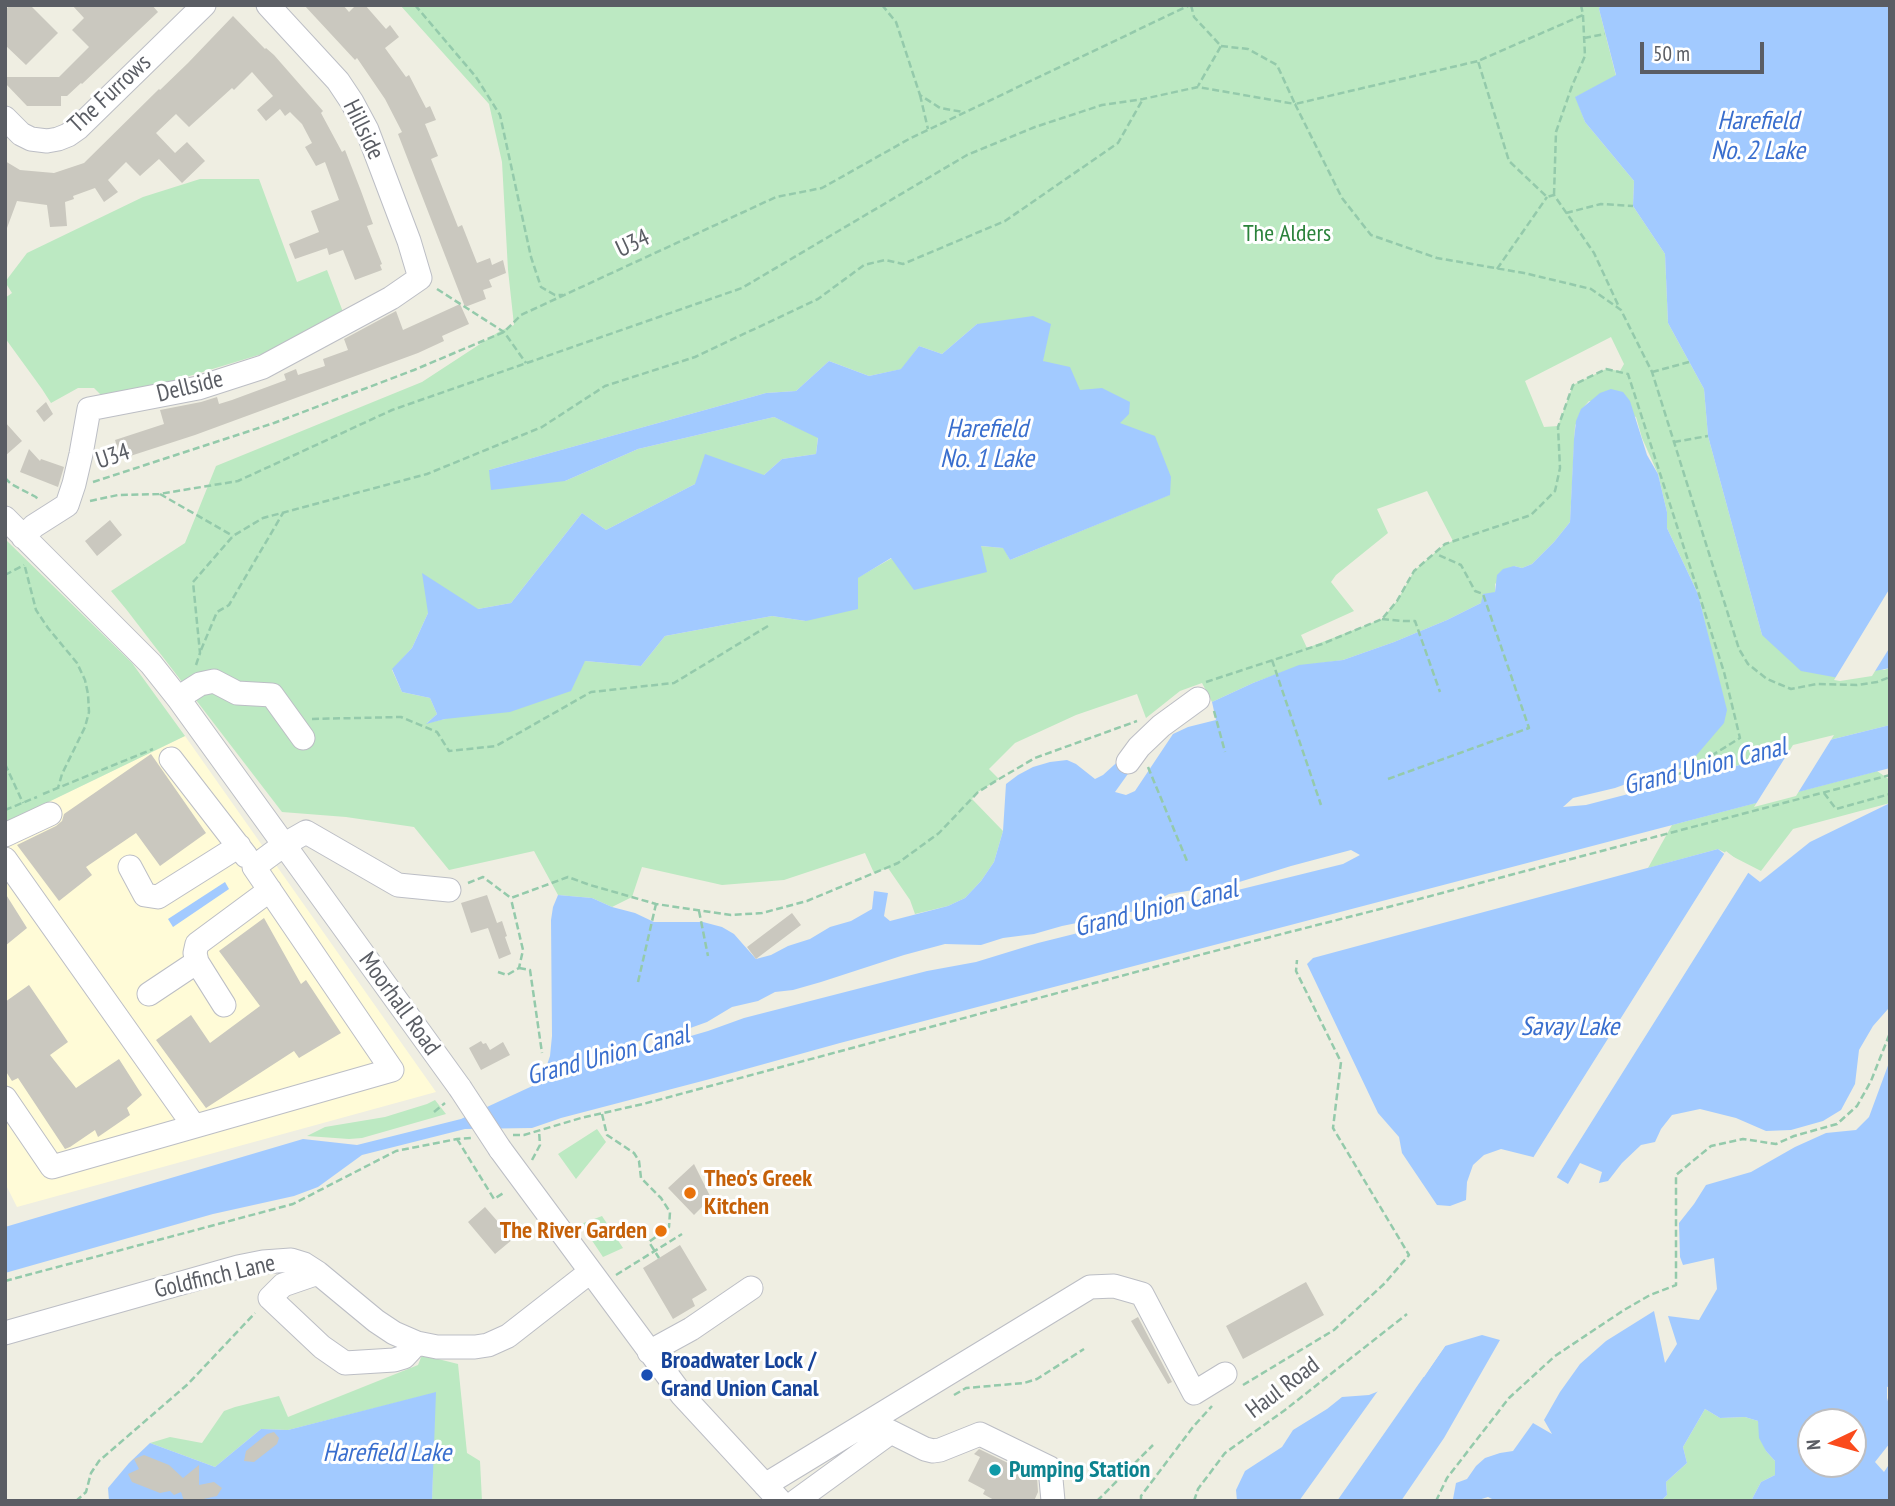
<!DOCTYPE html>
<style>
body{margin:0}
#map{position:relative;width:1895px;height:1506px;overflow:hidden;background:#efeee2;font-family:"PT Sans Narrow",sans-serif}
canvas{display:block}
.frame{position:absolute;inset:0;border:7px solid #5a5d64;pointer-events:none}
.north{position:absolute;left:1797px;top:1408px;width:70px;height:70px;box-sizing:border-box;background:#fff;border:2px solid #bdbec1;border-radius:50%;rotate:265deg;font-size:19px;font-weight:700;line-height:28px;text-align:center;color:#5a5d64}
.north::after{content:'';display:block;margin:auto;width:24px;height:32px;background:#fa4b1d;clip-path:polygon(50% 0,100% 100%,50% 72%,0 100%)}
.scale{position:absolute;left:1640px;top:42px;width:124px;height:32px;box-sizing:border-box;border:4px solid #5a5d64;border-top:0;padding-left:9px;font-size:21px;line-height:24px;white-space:nowrap;color:#5a5d64;-webkit-text-stroke:5px #fff;paint-order:stroke}
</style>
<div id="map">
<canvas width="1895" height="1506"></canvas>
<div class="frame"></div>
<div class="north">N</div>
<div class="scale">50 m</div>
</div>
<script>
const ctx = document.querySelector('canvas').getContext('2d');
ctx.lineJoin = 'round';
function paint(path, color) { ctx.fillStyle = color; ctx.fill(path, 'evenodd'); }
const toPath = rows => new Path2D(rows.map(r => 'M' + r).join(''));
function strokePath(path, color, width, dash) { ctx.strokeStyle = color; ctx.lineWidth = width; ctx.lineCap = dash ? 'butt' : 'round'; ctx.setLineDash(dash || []); ctx.stroke(path); }
function drawText(font, color, halo, rows, align = 'center') {
  ctx.font = font + ' "PT Sans Narrow",sans-serif'; ctx.lineWidth = 6; ctx.setLineDash([]); ctx.textBaseline = 'middle'; ctx.strokeStyle = halo; ctx.fillStyle = color; for (const [text, x, y, turn = 0] of rows) {
    ctx.save(); ctx.translate(x, y); ctx.rotate((+turn || 0) * Math.PI / 180); ctx.textAlign = isNaN(turn) ? turn : align; if (halo) ctx.strokeText(text, 0, 0); ctx.fillText(text, 0, 0); ctx.restore();
  }
}
const commercial = toPath([
 [185,736,436,1092,17,1207,5,1183,5,823]
]);
const green = toPath([
 [400,5,1600,5,1599,9,1616,76,1576,97,1585,122,1634,181,1633,206,1665,254,1668,323,1704,389,1708,436,1762,635,1884,670,1890,668,1890,725,1761,757,1740,765,1694,776,1689,764,1699,751,1714,662,1698,594,1667,528,1667,512,1658,474,1642,438,1636,417,1589,401,1582,409,1575,426,1570,522,1554,542,1532,564,1522,568,1514,566,1495,584,1495,592,1481,603,1447,620,1394,642,1343,660,1299,666,1253,683,1212,702,1202,683,1180,691,1146,718,1137,694,1076,715,1015,743,989,769,999,779,978,792,972,799,1003,831,994,862,981,881,965,898,948,906,915,914,910,900,888,868,874,873,865,853,784,880,722,885,642,867,632,897,612,907,592,898,558,895,534,851,449,870,414,827,346,817,282,812,126,609,111,591,185,543,216,466,422,382,500,331,514,325,508,270,502,162,489,104],
 [977,324,1043,361,1119,423,1169,495,1010,560,1004,548,980,546,986,572,892,558,857,578,806,621,772,616,665,636,641,666,585,661,445,719,427,723,437,714,430,698,402,692,392,670,412,648,428,613,478,609,511,603,582,513,606,530,695,484,764,475,782,459,816,454,818,437,774,417,638,449,565,481,489,470,766,393,796,391,829,361,869,376,902,369,919,346,942,354],
 [1611,337,1624,364,1620,371,1606,369,1573,385,1558,426,1544,427,1525,381],
 [1427,491,1453,541,1445,544,1414,571,1397,601,1382,619,1307,648,1301,635,1354,611,1331,582,1336,575,1388,533,1377,509],
 [200,179,259,179,297,282,327,270,343,312,275,350,173,381,102,396,94,388,78,388,51,403,42,389,5,338,5,298,12,293,5,282,27,253,143,197],
 [5,539,132,663,185,736,5,823],
 [1877,771,1890,780,1890,803,1793,829,1761,871,1718,849,1648,868,1672,825],
 [435,1100,446,1114,362,1138,349,1139,307,1136,325,1127,385,1117,427,1104],
 [597,1129,606,1142,576,1179,558,1154],
 [602,1216,623,1248,603,1257,581,1224],
 [422,1355,458,1364,467,1453,480,1461,482,1501,432,1501,435,1393,288,1430,261,1429,215,1467,150,1443,170,1437,202,1443,224,1411,235,1407,279,1396,288,1417,418,1365],
 [1705,1409,1720,1418,1745,1417,1758,1421,1766,1451,1775,1461,1775,1475,1761,1482,1751,1501,1661,1501,1667,1495,1666,1482,1687,1463,1683,1447]
]);
const water = toPath([
 [1600,5,1890,5,1890,668,1839,678,1801,671,1762,635,1708,436,1704,389,1668,323,1665,254,1633,206,1634,181,1585,122,1575,97,1616,75,1599,9],
 [1033,316,1051,324,1043,361,1070,367,1080,390,1102,388,1130,402,1129,414,1120,423,1155,436,1171,477,1170,495,1010,560,1003,548,981,546,987,572,914,590,891,558,858,578,858,609,806,621,772,616,665,636,641,666,585,661,571,691,510,712,445,719,426,724,437,714,430,698,402,692,392,669,412,648,428,613,422,573,478,609,511,603,582,513,606,530,695,484,705,454,764,475,782,459,816,454,818,438,774,417,638,449,565,481,491,490,489,470,766,393,796,391,829,361,869,376,901,369,919,346,942,354,977,324],
 [1611,389,1623,392,1630,401,1647,455,1658,474,1667,512,1667,528,1698,594,1727,710,1724,723,1689,764,1677,770,1637,780,1615,788,1573,798,1563,807,1586,805,1740,765,1761,757,1890,725,1890,768,840,1043,710,1079,561,1118,532,1128,465,1129,362,1155,318,1187,294,1196,213,1214,5,1273,5,1227,303,1139,357,1145,461,1119,541,1082,550,1056,552,1036,551,920,553,907,558,895,592,898,612,907,635,913,654,922,703,922,722,927,734,934,756,959,771,955,788,946,810,939,830,927,851,921,872,909,874,891,888,893,884,916,890,921,948,906,965,898,981,881,994,862,1003,831,1006,784,1018,775,1033,767,1050,762,1067,760,1076,764,1095,779,1103,775,1136,745,1145,750,1115,792,1126,795,1135,791,1173,734,1188,727,1216,720,1212,702,1253,683,1299,665,1343,660,1394,642,1447,620,1481,603,1483,594,1495,592,1497,575,1503,569,1514,566,1522,568,1532,564,1554,542,1570,522,1574,439,1576,421,1581,409,1600,393],
 [1351,850,1360,855,1343,864,1177,905,1126,921,1038,943,976,962,927,971,744,1018,708,1031,622,1056,610,1053,649,1037,682,1031,707,1022,732,1007,758,1001,775,992,793,990,821,982,904,955,945,944,981,945,1003,938,1034,934,1062,926,1140,910,1169,894,1236,883,1291,866],
 [1890,803,1890,1009,1888,1009,1873,1026,1859,1050,1855,1084,1841,1110,1823,1121,1791,1130,1766,1131,1736,1118,1700,1109,1672,1115,1661,1129,1655,1142,1641,1145,1622,1163,1608,1181,1599,1183,1602,1172,1580,1163,1568,1184,1553,1175,1533,1157,1501,1149,1484,1155,1473,1165,1467,1182,1466,1200,1450,1206,1437,1205,1402,1153,1399,1137,1378,1113,1307,964,1313,958,1718,849,1760,882,1810,842],
 [225,882,229,889,173,927,168,919],
 [1890,1060,1890,1386,1887,1387,1887,1398,1890,1408,1890,1443,1875,1462,1884,1472,1890,1463,1890,1501,1751,1501,1761,1482,1775,1475,1775,1461,1766,1451,1759,1438,1758,1421,1745,1417,1720,1418,1705,1409,1683,1447,1687,1463,1666,1482,1667,1495,1661,1501,1496,1501,1488,1497,1475,1501,1453,1499,1456,1483,1467,1479,1476,1466,1485,1458,1500,1453,1513,1451,1533,1423,1552,1434,1544,1420,1560,1392,1580,1364,1606,1341,1654,1311,1665,1363,1677,1344,1668,1316,1699,1320,1717,1289,1714,1258,1683,1265,1680,1257,1679,1223,1694,1204,1706,1185,1751,1172,1795,1147,1826,1133,1856,1130,1869,1117],
 [1853,1422,1853,1464,1811,1464,1811,1422],
 [1482,1335,1500,1340,1444,1438,1401,1501,1237,1501,1236,1490,1245,1471,1282,1447,1293,1430,1327,1409,1342,1397,1369,1395,1379,1391,1392,1376,1424,1377,1445,1346],
 [436,1392,432,1501,109,1501,108,1488,129,1463,150,1443,215,1467,261,1429,288,1430]
]);
const pier = toPath([
 [1890,588,1890,647,1872,676,1840,681,1834,680],
 [1834,735,1796,796,1754,807,1793,745],
 [1726,851,1750,870,1555,1180,1531,1161],
 [1448,1342,1337,1501,1299,1501,1390,1374,1422,1373,1442,1344]
]);
const building = toPath([
 [10,5,30,5,58,33,26,65,5,45,5,10],
 [72,5,152,5,158,12,82,84,81,83,67,96,61,96,61,106,27,106,5,83,5,77,59,77,89,47,72,30,84,18],
 [304,5,343,5,349,12,356,5,365,5,386,29,390,25,399,37,385,48,406,77,409,75,426,108,430,106,436,120,425,124,438,156,431,159,458,227,462,225,477,263,490,258,492,265,503,260,506,273,489,280,492,287,483,290,486,299,465,307,398,134,402,132,385,99,357,58,355,60],
 [233,16,265,49,266,48,274,55,323,111,321,113,342,152,345,150,361,191,373,224,367,226,382,264,380,265,382,270,355,280,343,250,329,255,327,248,295,259,289,244,319,232,311,211,339,200,325,162,316,166,305,147,312,143,302,124,290,112,285,116,280,109,266,121,257,110,273,96,252,72,234,90,232,88,189,127,176,114,156,133,175,153,187,142,205,161,182,183,159,159,140,176,126,162,108,180,118,192,104,202,95,188,73,196,74,199,65,202,67,226,50,227,47,205,17,201,7,228,5,227,5,161,20,170,54,173,84,163,159,89,160,90,188,63],
 [460,304,469,324,442,336,444,341,418,353,195,435,121,459,115,440,164,424,160,410,201,402,217,397,219,404,232,400,286,380,284,374,296,369,298,375,325,366,323,359,348,350,344,339,396,311,403,330],
 [46,402,53,414,44,422,36,411],
 [5,422,22,441,5,456],
 [29,449,40,461,41,459,64,467,58,487,20,472],
 [110,520,122,535,97,556,85,541],
 [151,754,206,833,160,866,136,833,86,867,92,875,59,901,17,845,56,826,62,821,64,814],
 [5,893,27,928,5,946],
 [487,895,497,923,502,921,507,936,505,937,511,954,499,959,488,928,471,933,461,903],
 [792,913,801,925,756,959,747,947],
 [264,918,301,984,306,980,341,1033,299,1058,294,1051,206,1108,156,1040,191,1015,210,1043,260,1006,219,951],
 [29,985,68,1042,50,1055,76,1088,119,1059,142,1095,127,1108,130,1115,98,1137,95,1130,70,1147,65,1149,18,1078,12,1081,5,1070,5,1002],
 [481,1041,483,1044,486,1043,490,1050,503,1042,510,1055,481,1070,469,1048],
 [694,1164,711,1198,694,1215,668,1188],
 [485,1207,513,1239,495,1254,468,1222],
 [680,1245,707,1290,692,1299,695,1306,673,1319,643,1268],
 [1306,1282,1324,1315,1243,1359,1226,1326],
 [1138,1317,1172,1382,1168,1384,1131,1321],
 [274,1432,279,1438,277,1444,254,1462,244,1461,246,1451,267,1434],
 [979,1449,1037,1477,1038,1492,1034,1501,996,1501,983,1494,985,1490,968,1481,980,1457,974,1454],
 [144,1455,169,1465,183,1478,199,1465,199,1485,214,1482,222,1488,217,1496,195,1501,184,1501,181,1492,174,1495,170,1491,160,1493,132,1482,128,1474,139,1469,134,1459]
]);
const path = toPath([
 [415,5,476,77,500,115,531,257,541,287,555,295,563,295],
 [882,5,896,22,920,95,940,108,963,112],
 [1191,5,1194,17,1221,46,1198,86],
 [1581,5,1583,15,1478,61,1509,161,1547,197,1554,195,1594,253,1619,307],
 [1584,38,1605,34],
 [1221,46,1248,49,1277,65,1295,104,1478,61],
 [920,95,928,129],
 [1554,195,1556,132,1572,86,1585,56,1583,15],
 [1566,213,1601,204,1633,206],
 [1497,269,1547,197],
 [437,289,504,332,526,363],
 [1652,372,1689,362],
 [1674,442,1708,436],
 [5,478,11,484,36,497,39,501],
 [93,482,274,423,414,370,504,332,521,315,776,197,822,188,909,139,1190,5],
 [160,494,233,536],
 [90,501,118,495,159,494,238,481,392,410,742,288,967,155,1035,127,1102,105,1143,99,1198,87,1295,104,1342,198,1371,235,1437,258,1524,273,1591,289,1621,310,1652,372,1739,649,1748,664,1767,679,1791,689,1817,684,1857,685,1877,682,1890,677],
 [25,567,36,610,48,628,77,663,85,680,88,694,89,712,85,727,62,774,58,788],
 [5,575,24,565],
 [1382,619,1403,621,1415,621,1440,692],
 [201,650,217,612,229,605,283,513],
 [1272,660,1321,805],
 [196,665,200,653,193,582,233,536,263,518,427,474,542,427,605,386,695,357,818,299,864,265,885,260,903,264,1005,221,1118,143,1143,99],
 [1206,682,1322,644,1382,619,1397,601,1414,571,1445,544,1531,515,1555,491,1560,468,1558,427,1573,385,1606,369,1628,374,1724,672,1740,738,1685,772,1654,781],
 [1214,711,1225,752],
 [312,719,401,717,437,732,449,751,496,746,591,692,674,683,768,626],
 [5,764,23,803],
 [1148,767,1187,861],
 [1388,779,1529,728,1483,594,1475,591,1461,565,1436,554],
 [1824,793,1836,809,1890,794],
 [43,794,153,749],
 [5,810,37,797],
 [468,883,483,877,511,898,568,877,590,885,656,904,731,915,762,913,807,901,898,863,939,833,978,792,999,779,1035,758,1137,721],
 [699,911,708,956],
 [519,968,530,970,542,1053],
 [498,972,507,975,519,968,523,950,511,899],
 [638,982,656,904],
 [434,1112,445,1103],
 [602,1114,607,1135,634,1153,639,1161,641,1178,661,1198,670,1212,669,1227,649,1242,659,1258],
 [513,1135,524,1135,581,1118,643,1104,1203,954,1404,903,1890,775],
 [457,1139,494,1199,505,1192],
 [532,1160,540,1145,539,1131],
 [616,1275,682,1234],
 [5,1281,293,1204,396,1151,457,1139,471,1138],
 [1243,1385,1334,1330,1385,1283,1409,1255,1333,1128,1341,1062,1296,971,1297,960],
 [954,1395,966,1388,1024,1383,1037,1379,1084,1349],
 [76,1501,86,1492,91,1473,99,1461,188,1384,255,1313],
 [1097,1501,1153,1445],
 [1141,1501,1141,1496,1193,1427,1212,1406],
 [1194,1501,1198,1489,1225,1453,1285,1410,1407,1314],
 [1436,1501,1447,1478,1509,1398,1555,1356,1624,1310,1650,1295,1676,1285,1676,1175,1711,1146,1743,1139,1776,1144,1794,1136,1837,1124,1857,1106,1871,1081,1890,1033]
]);
const minor = toPath([
 [5,118,21,134,31,139,47,141,58,139,68,135,78,128,204,5],
 [5,518,151,664,178,698,460,1088],
 [23,537,34,526,67,505,74,484,81,454,89,409,198,388,263,367,391,298,420,278,409,241,367,130,352,102,338,81,268,5],
 [178,698,200,684,214,681,237,693,272,695,303,738],
 [171,759,246,856],
 [1128,762,1139,747,1161,726,1198,699],
 [5,835,50,814],
 [5,859,194,1126],
 [130,867,145,895,158,897,239,846],
 [149,994,197,962],
 [224,1005,197,962,195,953,197,944,270,890],
 [5,1098,52,1167,392,1070,254,867,285,844,306,832,398,885,449,890],
 [500,1149,682,1395,780,1501],
 [318,1273,283,1285,270,1298,322,1347,345,1363,394,1360,404,1357,417,1343],
 [5,1333,238,1267,263,1262,291,1260,304,1264,318,1273,376,1321,394,1333,417,1343,437,1347,475,1347,488,1345,508,1336,590,1272],
 [649,1352,691,1329,751,1288],
 [765,1485,1090,1287,1114,1286,1142,1294,1194,1393,1225,1374],
 [796,1501,891,1432,925,1449,933,1451,940,1450,980,1434,1050,1468,1053,1501]
]);
const minorBridge = toPath([
 [460,1088,500,1149]
]);
const markers = [
 [690,1193,7,"#e8710a"],
 [661,1231,7,"#e8710a"],
 [647,1375,7,"#1a4fb4"],
 [995,1470,7,"#0f9aa8"]
];
const streetNames = [
 ["The Furrows",110,94,-43],
 ["Hillside",363,130,64],
 ["U34",633,244,-25],
 ["Dellside",190,387,-14],
 ["U34",113,457,-18],
 ["Moorhall Road",399,1004,54],
 ["Goldfinch Lane",215,1277,-13],
 ["Haul Road",1283,1388,-37]
];
const parkNames = [
 ["The Alders",1287,234]
];
const foodNames = [
 ["Theo's Greek",704,1179],
 ["Kitchen",704,1207],
 ["The River Garden",647,1231,"right"]
];
const transitNames = [
 ["Broadwater Lock /",661,1361],
 ["Grand Union Canal",661,1389]
];
const cultureNames = [
 ["Pumping Station",1009,1470]
];
const waterNames = [
 ["Harefield",1758,122],
 ["No. 2 Lake",1758,152],
 ["Harefield",987,430],
 ["No. 1 Lake",987,460],
 ["Grand Union Canal",1705,767,-14],
 ["Grand Union Canal",1156,909,-14],
 ["Savay Lake",1570,1028],
 ["Grand Union Canal",608,1056,-15],
 ["Harefield Lake",387,1454]
];
paint(commercial, '#fffbd7');
paint(green, '#bce9c2');
paint(water, '#a2caff');
paint(pier, '#efeee2');
paint(building, '#cac8bf');
strokePath(minor, '#bcbec5', 25);
strokePath(path, '#94caab', 2.5, [7, 3.5]);
strokePath(minor, '#fff', 23);
strokePath(minorBridge, '#bcbec5', 25, []);
strokePath(minorBridge, '#fff', 23);
for (const [x, y, r, color] of markers) { const dot = new Path2D(); dot.arc(x, y, r, 0, 2 * Math.PI); ctx.fillStyle = color; ctx.fill(dot); strokePath(dot, '#fff', 2.5); }
drawText('24px', '#5a5d64', '#fff', streetNames);
drawText('24px', '#2b823b', '#fff', parkNames);
drawText('bold 24px', '#c56008', '#fff', foodNames, 'left');
drawText('bold 24px', '#164399', '#fff', transitNames, 'left');
drawText('bold 24px', '#0d838f', '#fff', cultureNames, 'left');
drawText('italic 26px', '#396ece', '#fff', waterNames);
</script>
